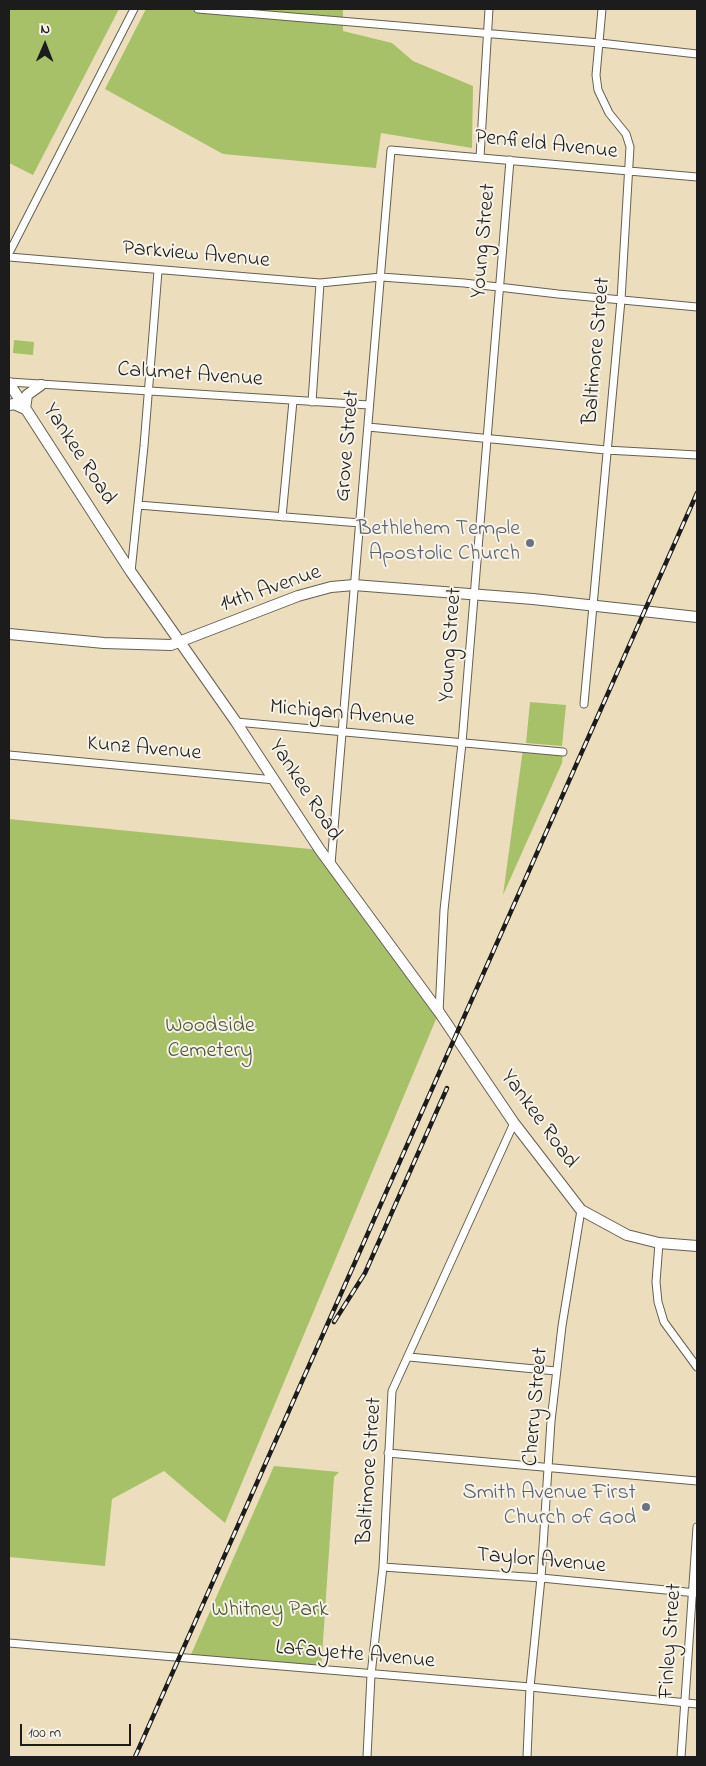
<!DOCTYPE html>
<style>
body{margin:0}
#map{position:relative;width:706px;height:1766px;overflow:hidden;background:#ecdebc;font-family:"Indie Flower",sans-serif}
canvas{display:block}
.frame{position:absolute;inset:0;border:10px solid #1c1c1c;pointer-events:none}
.north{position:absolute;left:20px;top:20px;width:50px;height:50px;-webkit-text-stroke:4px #f7f3e8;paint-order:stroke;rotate:1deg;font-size:14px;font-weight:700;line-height:20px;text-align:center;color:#1c1c1c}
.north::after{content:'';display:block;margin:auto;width:18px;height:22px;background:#1c1c1c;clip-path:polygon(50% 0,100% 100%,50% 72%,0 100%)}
.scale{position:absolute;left:20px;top:1724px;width:111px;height:22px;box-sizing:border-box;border:2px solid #1c1c1c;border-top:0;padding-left:6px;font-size:15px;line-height:18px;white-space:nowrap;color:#1c1c1c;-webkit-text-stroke:4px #f7f3e8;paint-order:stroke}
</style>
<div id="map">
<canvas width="706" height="1766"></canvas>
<div class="frame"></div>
<div class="north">N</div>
<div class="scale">100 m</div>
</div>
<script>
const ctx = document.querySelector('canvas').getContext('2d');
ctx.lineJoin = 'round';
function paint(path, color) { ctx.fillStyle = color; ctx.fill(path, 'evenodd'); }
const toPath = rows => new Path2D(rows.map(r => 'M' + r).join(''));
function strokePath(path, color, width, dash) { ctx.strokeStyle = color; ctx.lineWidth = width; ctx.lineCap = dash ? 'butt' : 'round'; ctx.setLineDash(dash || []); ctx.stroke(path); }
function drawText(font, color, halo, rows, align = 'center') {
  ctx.font = font + ' "Indie Flower",sans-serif'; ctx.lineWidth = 4; ctx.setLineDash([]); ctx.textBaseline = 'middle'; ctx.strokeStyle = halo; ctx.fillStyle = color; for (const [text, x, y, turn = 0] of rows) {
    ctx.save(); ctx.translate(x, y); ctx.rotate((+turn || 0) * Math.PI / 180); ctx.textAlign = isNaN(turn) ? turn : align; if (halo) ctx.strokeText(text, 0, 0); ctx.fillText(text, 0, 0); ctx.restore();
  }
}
const green = toPath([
 [9,9,119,9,33,175,9,163],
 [146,9,343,9,343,31,392,43,413,61,473,86,472,148,381,133,376,168,223,154,105,89],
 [14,340,34,342,33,355,13,353],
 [530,702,566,705,562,746,526,743],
 [523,749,563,752,562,763,503,895],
 [9,819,320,850,439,1012,225,1523,164,1471,112,1499,105,1566,9,1557],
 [274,1466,339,1472,334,1477,321,1671,189,1659]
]);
const street = toPath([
 [198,9,600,43,697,54],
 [480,157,489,9],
 [9,253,134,9],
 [9,257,320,283,381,277,464,283,558,294,697,307],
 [9,382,369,405],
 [312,402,320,283],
 [368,427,606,450,697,455],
 [138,505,360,523],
 [282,517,293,401],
 [131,572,144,446,158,271],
 [584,704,621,300,630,147,626,134,609,113,598,90,596,75,602,9],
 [236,722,563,752],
 [9,755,275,780],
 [331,864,391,150,697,177],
 [439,1012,444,910,462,743,510,160],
 [659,1243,656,1282,658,1302,664,1322,697,1367],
 [409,1357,556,1371],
 [388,1453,697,1481],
 [383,1567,541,1578,697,1593],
 [9,1643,530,1687,697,1704],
 [367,1757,371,1675,383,1567,392,1391,514,1123],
 [527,1757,530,1687,541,1578,551,1421,562,1326,581,1210],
 [681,1757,697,1527]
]);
const secondary = toPath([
 [9,383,131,572,236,722,320,850,439,1012,514,1123,581,1210,627,1235,659,1243,697,1246],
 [9,405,14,404,25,409],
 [25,409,27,395,41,385],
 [9,634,104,643,171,645,298,596,331,587,354,585,533,599,697,617]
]);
const rail = toPath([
 [334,1322,365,1273,447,1088],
 [135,1757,697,493]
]);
const markers = [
 [530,543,5,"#6b7280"],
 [646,1507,5,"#6b7280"]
];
const streetNames = [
 ["Penfield Avenue",546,146,6],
 ["Young Street",485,241,-85],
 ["Parkview Avenue",196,256,5],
 ["Baltimore Street",598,351,-85],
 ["Calumet Avenue",190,376,4],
 ["Grove Street",349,446,-85],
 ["Yankee Road",78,455,57],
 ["14th Avenue",271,590,-19],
 ["Young Street",452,645,-86],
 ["Michigan Avenue",342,715,5],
 ["Kunz Avenue",144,750,5],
 ["Yankee Road",304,791,57],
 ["Yankee Road",538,1120,54],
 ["Cherry Street",537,1407,-85],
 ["Baltimore Street",371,1471,-86],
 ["Taylor Avenue",541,1562,5],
 ["Finley Street",672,1641,-86],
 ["Lafayette Avenue",355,1656,5]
];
const worshipNames = [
 ["Bethlehem Temple",520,530],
 ["Apostolic Church",520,555],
 ["Smith Avenue First",636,1494],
 ["Church of God",636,1519]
];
const parkNames = [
 ["Woodside",210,1027],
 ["Cemetery",210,1052],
 ["Whitney Park",270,1611]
];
paint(green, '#a6c168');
strokePath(street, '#656054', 9);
strokePath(secondary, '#656054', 12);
strokePath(street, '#fff', 7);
strokePath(secondary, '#fff', 10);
strokePath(rail, '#1c1c1c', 4.5);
strokePath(rail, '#f7f3e8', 2.5, [8]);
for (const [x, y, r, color] of markers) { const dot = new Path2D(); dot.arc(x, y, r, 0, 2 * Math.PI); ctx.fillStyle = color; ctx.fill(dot); strokePath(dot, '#f7f3e8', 2); }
drawText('22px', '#1c1c1c', '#f7f3e8', streetNames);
drawText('22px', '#5b616d', '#f7f3e8', worshipNames, 'right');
drawText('22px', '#4c5637', '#f7f3e8', parkNames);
</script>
